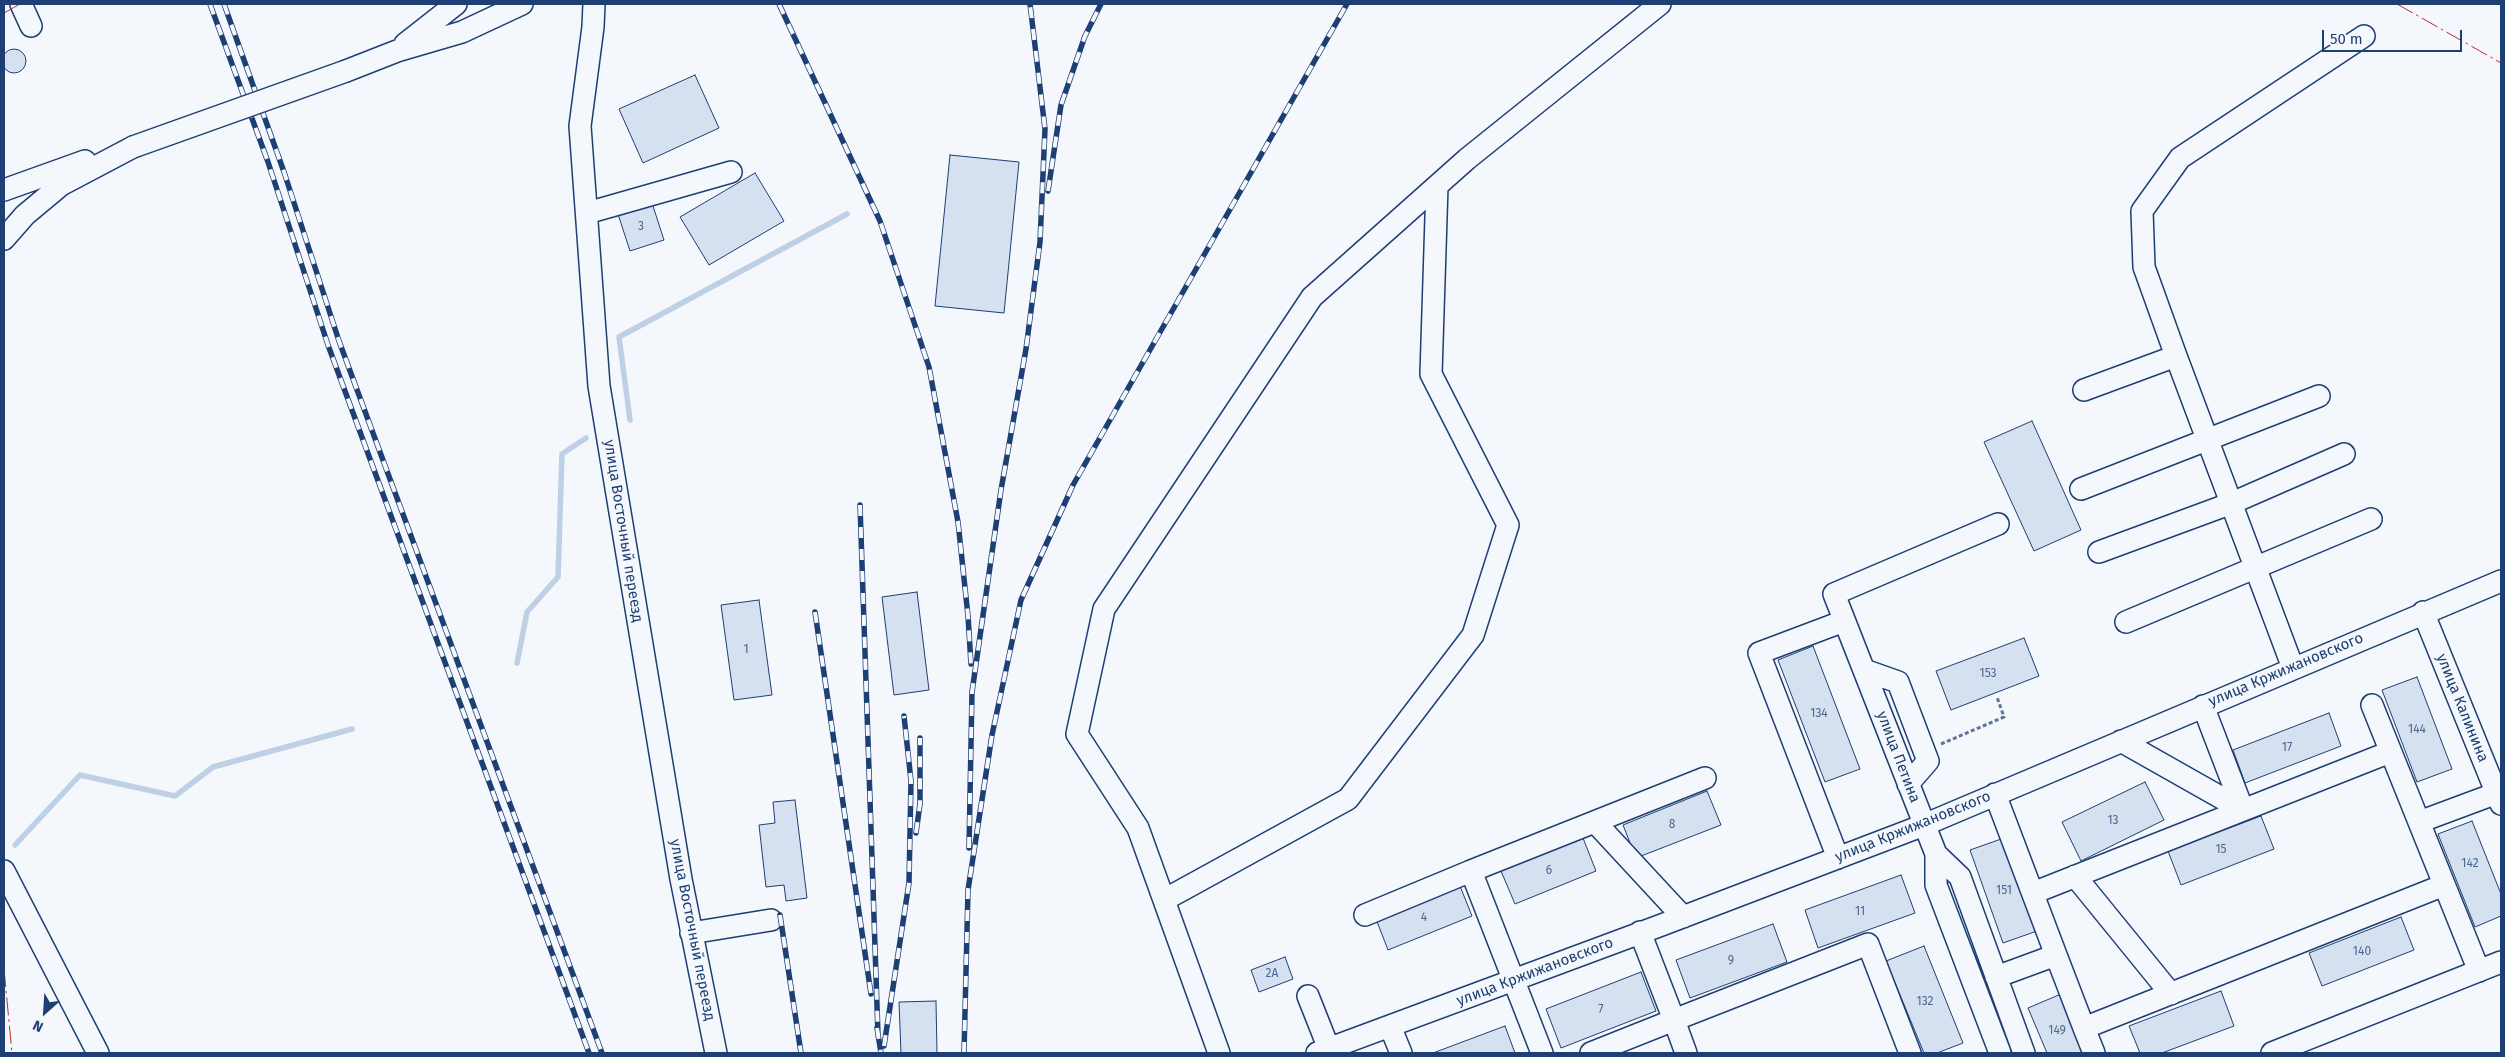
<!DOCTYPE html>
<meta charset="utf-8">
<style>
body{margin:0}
#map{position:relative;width:2505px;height:1057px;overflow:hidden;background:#f4f7fb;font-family:"Fira Sans",sans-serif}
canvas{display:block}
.frame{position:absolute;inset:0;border:5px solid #1d3f73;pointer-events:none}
.north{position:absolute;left:20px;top:987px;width:50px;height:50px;-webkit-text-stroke:4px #f4f7fb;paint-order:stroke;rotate:206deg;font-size:14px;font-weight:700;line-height:20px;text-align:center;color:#1d3f73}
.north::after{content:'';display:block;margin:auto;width:18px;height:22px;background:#1d3f73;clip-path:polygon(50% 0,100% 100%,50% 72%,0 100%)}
.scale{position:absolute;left:2322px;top:30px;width:140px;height:22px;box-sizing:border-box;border:2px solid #1d3f73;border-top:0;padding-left:6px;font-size:15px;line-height:18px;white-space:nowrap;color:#1d3f73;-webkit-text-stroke:4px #f4f7fb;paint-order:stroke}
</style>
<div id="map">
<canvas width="2505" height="1057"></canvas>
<div class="frame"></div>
<div class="north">N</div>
<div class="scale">50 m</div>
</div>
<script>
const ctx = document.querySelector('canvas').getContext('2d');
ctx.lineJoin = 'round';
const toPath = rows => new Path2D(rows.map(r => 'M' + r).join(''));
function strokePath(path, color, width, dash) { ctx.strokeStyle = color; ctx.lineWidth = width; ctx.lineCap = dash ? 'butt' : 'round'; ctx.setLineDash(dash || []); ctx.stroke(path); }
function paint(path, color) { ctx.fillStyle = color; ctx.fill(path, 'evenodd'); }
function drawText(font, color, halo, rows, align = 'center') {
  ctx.font = font + ' "Fira Sans",sans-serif'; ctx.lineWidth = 4; ctx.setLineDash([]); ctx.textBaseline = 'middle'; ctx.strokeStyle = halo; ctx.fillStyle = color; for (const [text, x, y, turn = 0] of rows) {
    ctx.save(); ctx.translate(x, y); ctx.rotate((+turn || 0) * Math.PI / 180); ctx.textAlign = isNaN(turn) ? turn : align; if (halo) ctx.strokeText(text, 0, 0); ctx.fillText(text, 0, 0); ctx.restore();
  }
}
const stream = toPath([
 [630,420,619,337,847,214],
 [517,663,527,612,558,577,562,454,586,438],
 [15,845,80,775,175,796,213,767,352,729]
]);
const building = toPath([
 '2 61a12 12 0 1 1 24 0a12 12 0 1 1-24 0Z',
 [695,75,719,128,643,163,619,109,695,75],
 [950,155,1019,162,1004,313,935,306,950,155],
 [755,173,784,221,709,265,680,217,755,173],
 [652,203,664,240,630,251,618,214,652,203],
 [2032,421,2081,530,2034,551,1984,442,2032,421],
 [917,592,929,690,894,695,882,597,917,592],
 [759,600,772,695,734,700,721,605,759,600],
 [2024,638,2039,676,1951,710,1936,671,2024,638],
 [1813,646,1860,769,1825,782,1778,660,1813,646],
 [2417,677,2452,769,2417,782,2382,690,2417,677],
 [2329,713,2341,746,2245,783,2233,750,2329,713],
 [2145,782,2164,820,2081,861,2062,822,2145,782],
 [1707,791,1721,825,1636,858,1623,825,1707,791],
 [795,800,807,898,786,901,784,885,766,887,759,825,775,823,773,802,795,800],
 [2261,816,2274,849,2181,885,2168,851,2261,816],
 [2472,821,2501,894,2501,916,2475,927,2438,834,2472,821],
 [1583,838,1596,871,1515,904,1501,871,1583,838],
 [2004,838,2037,931,2003,943,1970,850,2004,838],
 [1901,875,1915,913,1818,948,1805,910,1901,875],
 [1460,886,1472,916,1388,950,1376,919,1460,886],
 [2401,917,2414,950,2322,986,2309,953,2401,917],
 [1773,924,1787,962,1690,998,1676,960,1773,924],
 [1924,946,1963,1043,1937,1053,1924,1053,1886,961,1924,946],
 [1285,957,1293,979,1259,992,1251,970,1285,957],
 [1641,972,1656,1011,1561,1048,1546,1009,1641,972],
 [2221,991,2234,1026,2162,1053,2140,1053,2129,1026,2221,991],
 [2061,994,2086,1053,2047,1053,2028,1008,2061,994],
 [936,1001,937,1053,901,1053,899,1002,936,1001],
 [1505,1026,1515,1053,1433,1053,1505,1026]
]);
const path = toPath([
 [1941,744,2004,717,1997,697]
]);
const minor = toPath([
 [21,4,31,26],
 [594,4,593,27,580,126,599,386,681,879,716,1053],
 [405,44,456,4],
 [346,71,397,51,462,32,522,4],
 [4,190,85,161],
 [587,213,731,172],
 [4,239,25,215,61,185,133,147],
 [2176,356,2144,267,2142,211,2180,158,2364,36],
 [2084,390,2176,356,2293,668],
 [2081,489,2319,396],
 [1998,524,1834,594,1936,854,1960,877,2024,1053],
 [2099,552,2232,503,2344,454],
 [2423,612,2501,804],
 [2126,622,2371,519],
 [1864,670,1898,682,1928,761,1908,784],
 [2372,705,2419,822,2497,793],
 [2121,741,2243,810,2203,706],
 [1995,794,2056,955,1996,977],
 [1595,822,1683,917],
 [2419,822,2479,971],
 [1936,854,1936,885,2000,1053],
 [1838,858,1759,653,1844,621],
 [4,871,98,1053],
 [2075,876,2171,994],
 [2033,893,2390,752],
 [1164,900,1348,799,1473,635,1508,525,1431,374,1437,186],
 [1365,915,1471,871],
 [1640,932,1674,1020,1868,944,1910,1053],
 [691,933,771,920],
 [2056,955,2084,1028],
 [1308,996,1329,1049],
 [1390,1026,1401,1053],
 [1219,1053,1138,828,1077,734,1104,609,1312,297,1467,159,1660,4],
 [1317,1053,1659,926,1924,825,2501,581],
 [1542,1053,1471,871,1705,778],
 [1591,1053,1674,1020,1686,1053],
 [2094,1053,2084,1028,2444,885],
 [2272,1053,2501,962]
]);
const rail = toPath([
 [210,4,268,162,328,345,589,1053],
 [224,4,284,172,339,341,602,1053],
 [779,4,880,221,929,367,958,522,968,616,971,664],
 [1048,191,1061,105,1085,36,1101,4],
 [860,505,878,1035],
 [815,612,871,994],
 [916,833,920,804,920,738],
 [969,848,972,692,1001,490,1026,349,1040,242,1045,129,1030,4],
 [780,915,801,1053],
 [877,1028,881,1053],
 [884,1046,909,883,911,781,904,716],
 [964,1053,968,890,992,735,1021,600,1073,485,1347,4]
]);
const minorBridge = toPath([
 [133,147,346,71]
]);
const power = toPath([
 [2397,4,2501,63],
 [4,13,20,4],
 [4,969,12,1053]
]);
const numberNames = [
 ["3",641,227],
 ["1",746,650],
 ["153",1988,674],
 ["134",1819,714],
 ["144",2417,730],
 ["17",2287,748],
 ["13",2113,821],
 ["8",1672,825],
 ["15",2221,850],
 ["142",2470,864],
 ["6",1549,871],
 ["151",2004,891],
 ["11",1860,912],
 ["4",1424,918],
 ["140",2362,952],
 ["9",1731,961],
 ["2А",1272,974],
 ["132",1925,1002],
 ["7",1601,1010],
 ["149",2057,1031]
];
const streetNames = [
 ["улица Восточный переезд",623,531,81],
 ["улица Кржижановского",2286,670,-23],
 ["улица Калинина",2462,708,68],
 ["улица Петина",1898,757,69],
 ["улица Кржижановского",1913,827,-22],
 ["улица Восточный переезд",692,930,79],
 ["улица Кржижановского",1535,972,-21]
];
strokePath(stream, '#bed0e5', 5.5);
paint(building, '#d5e0f0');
strokePath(building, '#1d3f73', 1);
strokePath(minor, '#1d3f73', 24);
strokePath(path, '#5e769c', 3, [4, 2.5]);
strokePath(minor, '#f4f7fb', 21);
strokePath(rail, '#1d3f73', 5.5);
strokePath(rail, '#f4f7fb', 4, [11]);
strokePath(minorBridge, '#1d3f73', 24, []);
strokePath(minorBridge, '#f4f7fb', 21);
strokePath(power, '#c62828', 1, [18, 4, 2.5, 4]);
drawText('12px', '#4b6792', null, numberNames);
drawText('15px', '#1d3f73', '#f4f7fb', streetNames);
</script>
